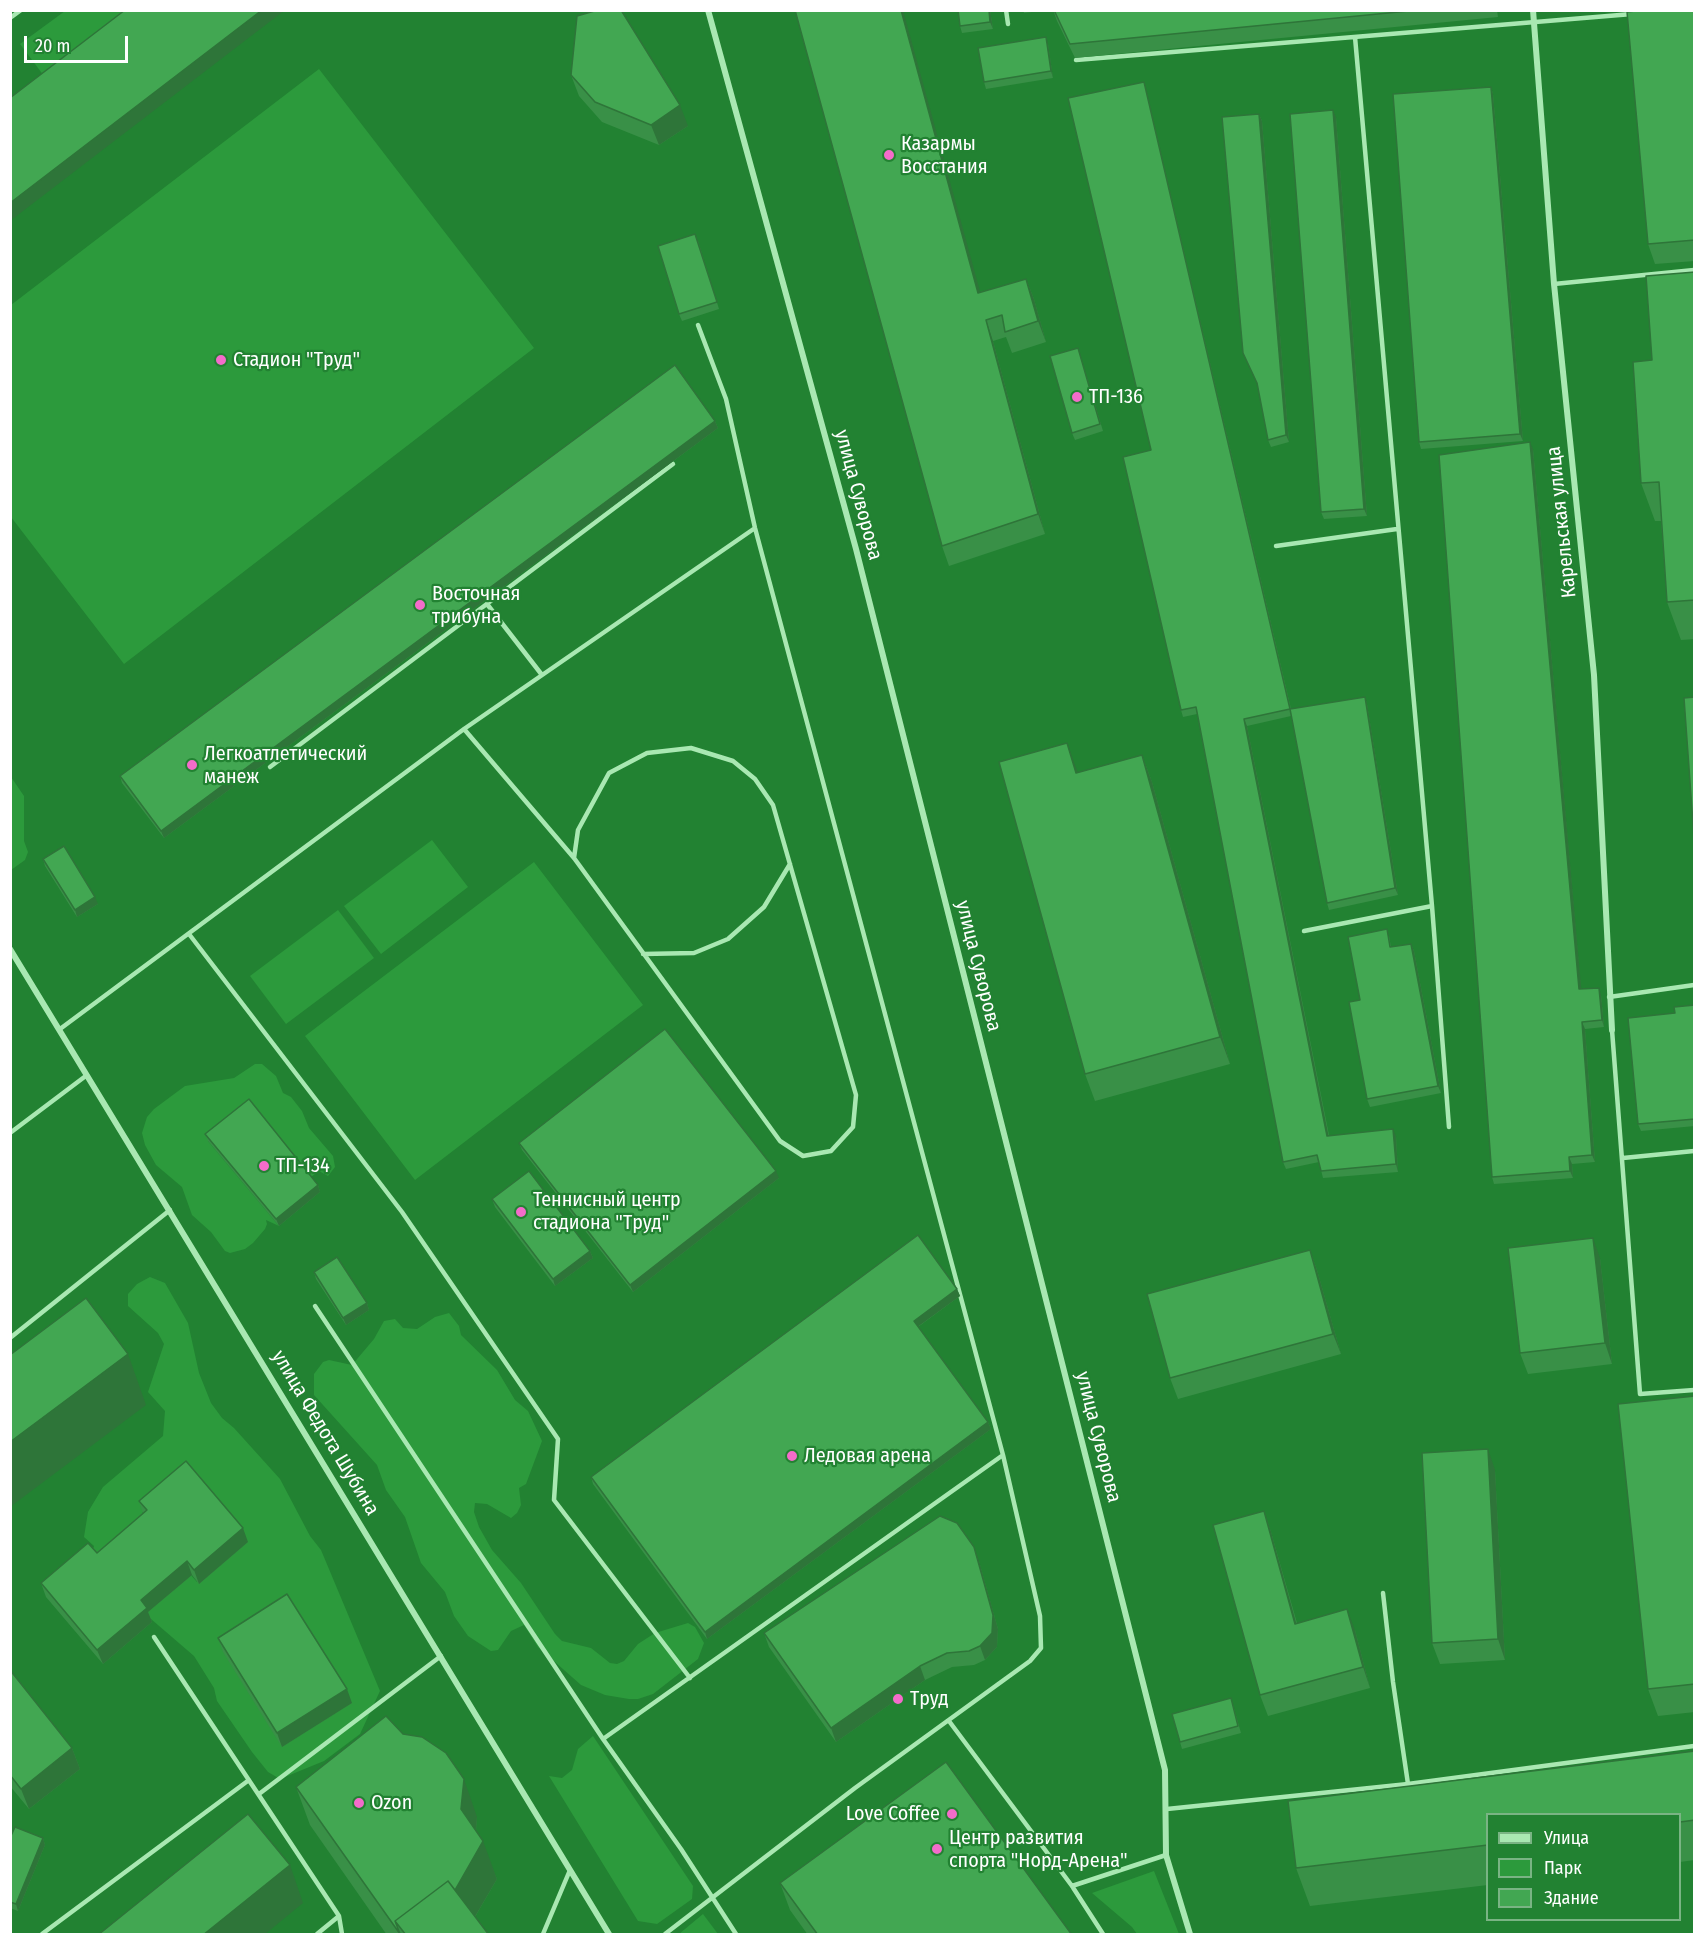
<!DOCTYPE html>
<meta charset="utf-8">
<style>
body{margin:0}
#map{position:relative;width:1705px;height:1945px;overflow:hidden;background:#228232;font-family:"Fira Sans Condensed",sans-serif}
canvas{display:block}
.frame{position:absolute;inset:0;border:12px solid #fff;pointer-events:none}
.legend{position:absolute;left:1486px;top:1813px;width:195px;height:108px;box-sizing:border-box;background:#228232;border:2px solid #7ab484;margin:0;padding:8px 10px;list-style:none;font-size:18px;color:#fff}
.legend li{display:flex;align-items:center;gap:12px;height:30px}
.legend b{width:30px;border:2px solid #7ab484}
.scale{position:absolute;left:24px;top:36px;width:104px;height:27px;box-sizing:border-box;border:3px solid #fff;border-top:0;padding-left:8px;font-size:18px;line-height:21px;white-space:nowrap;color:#fff;-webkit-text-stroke:4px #228232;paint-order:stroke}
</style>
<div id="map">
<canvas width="1705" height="1945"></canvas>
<div class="frame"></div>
<ul class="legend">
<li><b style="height:8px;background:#a9e8b2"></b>Улица</li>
<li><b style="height:16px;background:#2c9a3c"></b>Парк</li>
<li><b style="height:16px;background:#42a752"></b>Здание</li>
</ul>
<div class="scale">20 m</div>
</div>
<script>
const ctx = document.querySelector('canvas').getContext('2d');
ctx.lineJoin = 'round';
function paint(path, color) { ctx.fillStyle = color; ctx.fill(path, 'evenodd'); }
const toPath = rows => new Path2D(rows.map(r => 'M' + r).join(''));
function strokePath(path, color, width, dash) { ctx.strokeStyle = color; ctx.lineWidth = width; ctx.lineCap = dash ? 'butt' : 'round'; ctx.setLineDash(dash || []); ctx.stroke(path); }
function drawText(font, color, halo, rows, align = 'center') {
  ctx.font = font + ' "Fira Sans Condensed",sans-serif'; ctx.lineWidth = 4.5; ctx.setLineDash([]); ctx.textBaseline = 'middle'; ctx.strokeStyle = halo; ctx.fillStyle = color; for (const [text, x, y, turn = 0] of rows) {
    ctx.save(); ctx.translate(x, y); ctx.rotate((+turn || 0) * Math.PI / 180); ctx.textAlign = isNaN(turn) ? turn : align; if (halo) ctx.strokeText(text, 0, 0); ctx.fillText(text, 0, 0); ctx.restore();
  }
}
const green = toPath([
 [65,11,140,11,47,80,20,44],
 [319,69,534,348,124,664,11,517,11,305],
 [11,777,24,796,24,841,28,852,25,860,11,870],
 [432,840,468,887,381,954,344,906],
 [534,862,643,1005,415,1180,305,1036],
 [338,910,374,958,286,1024,250,976],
 [255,1064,262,1064,276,1076,283,1093,291,1097,302,1111,309,1128,333,1156,335,1167,328,1176,319,1171,311,1177,320,1192,251,1107,208,1141,279,1226,266,1220,267,1224,265,1229,253,1243,245,1249,230,1253,225,1251,211,1232,192,1215,182,1187,156,1165,145,1145,142,1133,147,1117,154,1109,185,1086,234,1078],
 [150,1277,165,1283,188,1323,199,1373,211,1403,222,1418,234,1428,280,1479,310,1536,321,1550,380,1691,360,1734,324,1761,280,1779,268,1772,252,1752,217,1701,214,1688,194,1656,144,1613,190,1574,197,1582,246,1541,189,1474,142,1513,150,1522,100,1565,91,1555,94,1546,84,1537,88,1512,103,1487,163,1436,165,1411,148,1392,164,1344,158,1333,128,1306,128,1294,137,1284],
 [449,1313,459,1326,461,1335,497,1370,515,1400,528,1411,542,1441,526,1484,519,1488,521,1505,517,1513,511,1518,487,1504,475,1503,474,1512,479,1527,492,1550,521,1583,555,1634,562,1641,591,1648,610,1663,617,1664,624,1661,638,1644,655,1633,688,1623,695,1627,704,1643,698,1659,653,1694,638,1699,629,1699,605,1695,581,1685,538,1647,524,1625,511,1631,498,1650,491,1651,468,1636,454,1616,445,1592,421,1563,405,1517,386,1490,377,1465,314,1395,314,1374,323,1362,329,1360,352,1365,374,1339,384,1321,395,1319,403,1328,417,1329,435,1317],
 [593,1736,693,1886,692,1899,657,1924,638,1921,549,1776,562,1778,572,1770,578,1749],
 [1154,1871,1179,1934,1137,1934,1132,1927,1092,1893],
 [703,1914,718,1934,679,1934]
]);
const lane = toPath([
 [1006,10,1008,24],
 [10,18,21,10],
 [1355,37,1432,906,1449,1127],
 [1076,60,1632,14],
 [1554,284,1694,270],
 [1276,546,1397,529],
 [487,604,542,675],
 [464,729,574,858,780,1141,803,1156,831,1151,853,1127,856,1095,773,805,755,779,733,761,691,748,647,753,609,773,578,830,574,858],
 [270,767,673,464],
 [1304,931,1432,906],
 [189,934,402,1212,558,1439,554,1500,690,1678],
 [643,954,694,953,728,939,764,907,790,864],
 [1609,997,1694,985],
 [60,1029,464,729,755,528],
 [1612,1030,1640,1394,1694,1390],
 [10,1133,87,1075],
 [1623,1158,1694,1151],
 [315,1306,603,1739,681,1849,736,1934],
 [10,1338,170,1210],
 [1383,1593,1393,1682,1408,1784],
 [154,1637,339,1916,342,1934],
 [949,1721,1072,1886,1103,1934],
 [603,1739,1003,1455],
 [259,1794,441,1656],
 [1167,1809,1408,1784,1694,1746],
 [1072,1886,1166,1855],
 [42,1934,249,1780],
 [317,1934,339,1916],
 [543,1934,570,1870],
 [665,1934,855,1788,1030,1661,1041,1648,1040,1616,1003,1455,755,528,726,399,698,325]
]);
const street = toPath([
 [708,10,856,549,1165,1770,1166,1855,1190,1934],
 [1533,10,1554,284,1594,675,1612,1030],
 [10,949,609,1934]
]);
const wall = toPath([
 [990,10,993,29,962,33,960,26],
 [1023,10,1048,10,1024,13],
 [1053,10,1497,10,1498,17,1075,58,1057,21],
 [1695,10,1695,261,1655,264,1648,244],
 [1048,44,1053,78,986,89,984,82],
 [571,75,688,126,659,145,602,122,579,96],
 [1491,87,1493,94,1523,441,1421,449,1419,442],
 [1146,89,1291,709,1365,697,1367,704,1398,895,1329,910,1327,903,1291,716,1247,726,1329,1135,1396,1136,1398,1172,1323,1178,1319,1162,1286,1169,1283,1162,1197,714,1183,717,1181,710],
 [1259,114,1262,121,1289,442,1271,447,1268,440,1258,385,1243,353],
 [1336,117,1367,516,1324,519,1321,512],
 [698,241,719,309,682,321,679,314],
 [1695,272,1695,639,1681,640,1667,602,1661,521,1655,521,1641,483,1652,360],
 [1026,279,1034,299,1046,342,1012,353,1006,337,993,341,1045,534,949,566,942,546,980,292],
 [1080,355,1103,431,1075,440,1072,433],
 [715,421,718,428,164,838,122,783,120,776],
 [1533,449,1581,989,1601,995,1604,1027,1585,1029,1595,1162,1572,1164,1573,1178,1494,1184,1492,1177],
 [1142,755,1152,782,1230,1064,1095,1101,1085,1074],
 [43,859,98,904,77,917,45,866],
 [1389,936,1391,947,1411,944,1414,951,1441,1093,1370,1107,1367,1099,1360,1000],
 [1695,1005,1695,1126,1641,1131,1638,1124,1675,1013],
 [205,1134,318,1185,320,1192,279,1226,208,1141],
 [519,1143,779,1178,633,1292,522,1150],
 [492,1199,590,1251,593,1258,555,1286,495,1207],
 [1310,1250,1317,1270,1341,1354,1178,1399,1170,1378],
 [1600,1258,1612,1364,1528,1374,1520,1353],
 [314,1272,367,1303,369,1310,346,1325,316,1279],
 [957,1289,960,1296,918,1327,988,1422,991,1429,707,1639,593,1484,591,1477],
 [1695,1396,1695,1712,1658,1716,1648,1689],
 [1495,1470,1505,1660,1440,1664,1432,1643],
 [139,1501,248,1542,199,1584,192,1575,148,1612,152,1622,103,1664,46,1597,41,1583,97,1553,143,1513],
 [1264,1511,1271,1532,1297,1623,1355,1630,1370,1688,1268,1716,1260,1695],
 [979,1561,998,1629,997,1647,985,1660,974,1665,952,1667,925,1680,836,1742,769,1647,764,1633],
 [218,1638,352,1703,282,1747,223,1652],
 [10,1670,72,1748,80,1769,29,1809,10,1786],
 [1231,1698,1241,1733,1182,1749,1180,1742],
 [1695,1751,1695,1860,1680,1862,1680,1815,1488,1815,1488,1885,1310,1906,1296,1868],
 [296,1787,477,1817,476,1831,497,1879,475,1917,489,1935,387,1935,310,1825],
 [10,1838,43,1838,45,1845,18,1911,10,1908],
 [780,1883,1072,1935,808,1935,790,1910]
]);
const shadedWall = toPath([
 [262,10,285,10,10,221,10,203],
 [901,10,903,10,986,313,978,293],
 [989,10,990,10,993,29,990,22],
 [1046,37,1048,44,1053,78,1051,71],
 [1144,82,1146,89,1292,716,1290,709],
 [1491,87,1493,94,1523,441,1520,434],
 [680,105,688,126,659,145,651,125],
 [1333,110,1336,117,1367,516,1364,509],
 [1259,114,1262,121,1289,442,1286,435],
 [1026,279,1034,299,1046,342,1038,321],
 [986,320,993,341,1045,534,1038,514],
 [715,421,718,428,164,838,161,831],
 [1530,442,1533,449,1582,996,1579,989],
 [1365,697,1367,704,1398,895,1395,888],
 [1244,719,1247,726,1330,1143,1327,1136],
 [1067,743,1077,770,1085,800,1076,773],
 [1142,755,1152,782,1230,1064,1220,1037],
 [95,897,98,904,77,917,75,910],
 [1411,944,1414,951,1441,1093,1438,1086],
 [1599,988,1601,995,1604,1027,1602,1020],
 [1582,1022,1585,1029,1595,1162,1592,1155],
 [1393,1129,1396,1136,1398,1172,1396,1164],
 [1569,1157,1572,1164,1573,1178,1570,1171],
 [776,1171,779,1178,633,1292,630,1285],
 [318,1185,320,1192,279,1226,276,1219],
 [1593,1238,1600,1258,1612,1364,1605,1343],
 [1310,1250,1317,1270,1341,1354,1333,1334],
 [590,1251,593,1258,555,1286,553,1279],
 [957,1289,960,1296,916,1328,914,1321],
 [367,1303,369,1310,346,1325,343,1318],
 [128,1354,146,1405,10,1507,10,1442],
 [988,1422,991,1429,707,1639,705,1632],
 [1488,1449,1495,1470,1505,1660,1498,1639],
 [1264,1511,1271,1532,1302,1644,1295,1624],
 [243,1528,248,1542,199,1584,194,1570],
 [974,1547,979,1561,998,1629,997,1647,985,1660,980,1646],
 [187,1561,192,1575,148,1612,152,1622,103,1664,97,1650,141,1600],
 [1347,1609,1355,1630,1370,1688,1363,1667],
 [920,1666,925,1680,836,1742,831,1728],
 [347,1689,352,1703,282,1747,277,1733],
 [72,1748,80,1769,29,1809,21,1789],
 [464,1779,477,1817,475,1847,461,1809],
 [43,1838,45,1845,18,1911,16,1904],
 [483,1841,497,1879,466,1932,453,1894],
 [290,1865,303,1903,264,1935,203,1935]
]);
const building = toPath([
 [125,10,262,10,10,203,10,98,125,10],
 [598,10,621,10,680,105,651,125,595,102,571,75,577,16,598,10],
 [795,10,901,10,978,293,1026,279,1038,321,1005,332,1002,315,986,320,1038,514,942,546,795,10],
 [958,10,989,10,990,22,960,26,958,10],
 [1054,10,1419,10,1070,44,1054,10],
 [1644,10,1695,10,1695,240,1648,244,1627,12,1644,10],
 [1046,37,1051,71,984,82,978,48,1046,37],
 [1144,82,1290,709,1244,719,1327,1136,1393,1129,1396,1164,1321,1171,1317,1155,1283,1162,1196,707,1181,710,1123,457,1151,450,1068,98,1144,82],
 [1491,87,1520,434,1419,442,1393,94,1491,87],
 [1333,110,1364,509,1321,512,1290,114,1333,110],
 [1259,114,1286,435,1268,440,1257,383,1243,353,1222,117,1259,114],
 [695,234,717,302,679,314,658,246,695,234],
 [1695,272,1695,600,1667,602,1659,482,1641,483,1633,362,1652,360,1646,276,1695,272],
 [1078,348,1100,424,1072,433,1050,356,1078,348],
 [675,365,715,421,161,831,120,776,675,365],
 [1530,442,1579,989,1599,988,1602,1020,1582,1022,1592,1155,1569,1157,1570,1171,1492,1177,1439,455,1530,442],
 [1365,697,1395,888,1327,903,1290,709,1365,697],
 [1695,697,1695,852,1684,698,1695,697],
 [1067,743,1076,773,1142,755,1220,1037,1085,1074,999,762,1067,743],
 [64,846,95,897,75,910,43,859,64,846],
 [1387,929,1390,947,1411,944,1438,1086,1367,1099,1349,1002,1360,1000,1348,937,1387,929],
 [1695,1005,1695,1119,1638,1124,1628,1018,1675,1013,1674,1007,1695,1005],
 [665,1029,776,1171,630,1285,519,1143,665,1029],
 [249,1099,318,1185,276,1219,205,1134,249,1099],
 [529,1171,590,1251,553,1279,492,1199,529,1171],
 [918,1235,957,1289,914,1321,988,1422,705,1632,591,1477,918,1235],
 [1593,1238,1605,1343,1520,1353,1508,1248,1593,1238],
 [1310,1250,1333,1334,1170,1378,1147,1294,1310,1250],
 [337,1257,367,1303,343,1318,314,1272,337,1257],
 [86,1298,128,1354,10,1442,10,1355,86,1298],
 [1695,1396,1695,1684,1648,1689,1618,1404,1695,1396],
 [1488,1449,1498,1639,1432,1643,1422,1453,1488,1449],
 [186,1461,243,1528,194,1570,187,1561,141,1600,147,1608,97,1650,41,1583,88,1543,97,1553,147,1510,139,1501,186,1461],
 [1264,1511,1295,1624,1347,1609,1363,1667,1260,1695,1213,1525,1264,1511],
 [940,1516,957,1523,974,1547,993,1615,992,1633,980,1646,969,1651,947,1653,920,1666,831,1728,764,1633,940,1516],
 [287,1594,347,1689,277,1733,218,1638,287,1594],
 [10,1670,72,1748,21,1789,10,1775,10,1670],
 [1231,1698,1238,1726,1180,1742,1172,1714,1231,1698],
 [386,1716,403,1734,422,1737,446,1753,464,1779,461,1809,483,1841,455,1890,448,1881,395,1921,400,1934,296,1787,386,1716],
 [1695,1751,1695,1820,1680,1822,1680,1815,1488,1815,1488,1845,1296,1868,1288,1801,1695,1751],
 [946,1762,1072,1935,818,1935,780,1883,946,1762],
 [248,1814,290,1865,203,1935,98,1935,248,1814],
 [15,1827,43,1838,16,1904,10,1902,10,1838,15,1827],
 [448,1881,489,1935,406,1935,395,1921,448,1881]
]);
const markers = [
 [889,155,6,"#f36cca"],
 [221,360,6,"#f36cca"],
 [1077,397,6,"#f36cca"],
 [420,605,6,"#f36cca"],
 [192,765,6,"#f36cca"],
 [264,1166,6,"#f36cca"],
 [521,1212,6,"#f36cca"],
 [792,1456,6,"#f36cca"],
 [898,1699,6,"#f36cca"],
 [359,1803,6,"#f36cca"],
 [952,1814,6,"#f36cca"],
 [937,1849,6,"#f36cca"]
];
const poiNames = [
 ["Казармы",901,144],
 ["Восстания",901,167],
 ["Стадион \"Труд\"",233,360],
 ["ТП-136",1089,397],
 ["Восточная",432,594],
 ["трибуна",432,617],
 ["Легкоатлетический",204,754],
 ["манеж",204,777],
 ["ТП-134",276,1166],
 ["Теннисный центр",533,1200],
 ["стадиона \"Труд\"",533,1223],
 ["Ледовая арена",804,1456],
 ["Труд",910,1699],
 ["Ozon",371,1803],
 ["Love Coffee",940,1814,"right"],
 ["Центр развития",949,1838],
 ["спорта \"Норд-Арена\"",949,1861]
];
const streetNames = [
 ["улица Суворова",858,495,75],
 ["Карельская улица",1562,522,-96],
 ["улица Суворова",978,966,76],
 ["улица Федота Шубина",325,1433,59],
 ["улица Суворова",1098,1437,76]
];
paint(green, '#2c9a3c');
strokePath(lane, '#a9e8b2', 4.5);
strokePath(street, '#a9e8b2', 6);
paint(wall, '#399047');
paint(shadedWall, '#2e7539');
paint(building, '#42a752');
strokePath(building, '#2e7539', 1.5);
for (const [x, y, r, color] of markers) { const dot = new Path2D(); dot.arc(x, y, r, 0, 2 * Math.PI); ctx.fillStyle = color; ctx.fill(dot); strokePath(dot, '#228232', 2); }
drawText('20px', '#fff', '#228232', poiNames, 'left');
drawText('20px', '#fff', '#228232', streetNames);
</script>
